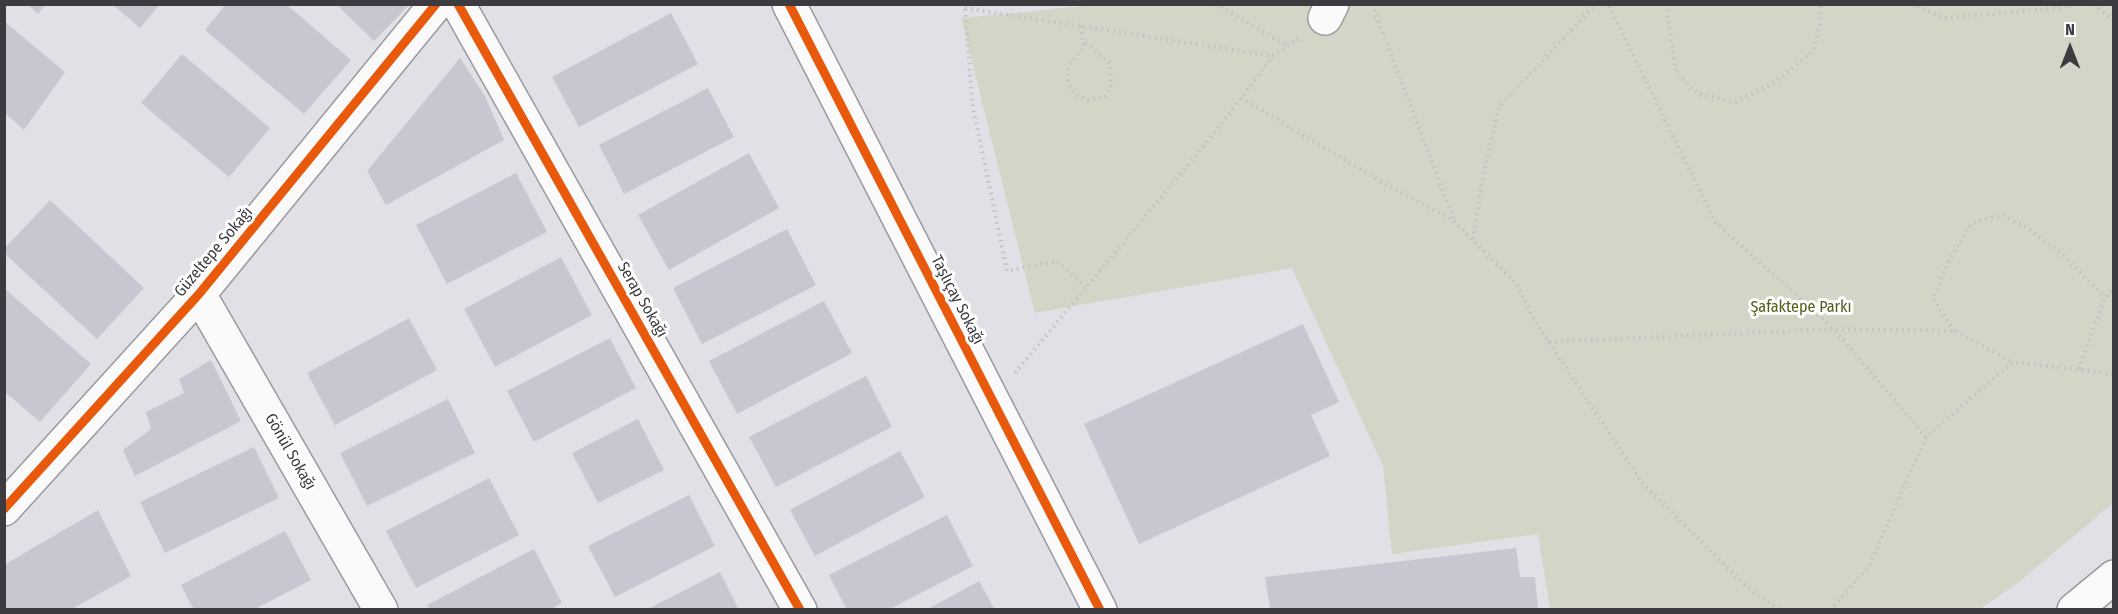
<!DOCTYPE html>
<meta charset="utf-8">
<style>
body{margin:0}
#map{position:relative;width:2118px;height:614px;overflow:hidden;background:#e1e0e7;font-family:"Fira Sans Condensed",sans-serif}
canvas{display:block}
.frame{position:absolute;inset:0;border:6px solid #3c3b40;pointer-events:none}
.north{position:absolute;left:2040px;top:18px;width:60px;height:60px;-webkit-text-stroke:4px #fff;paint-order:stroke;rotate:0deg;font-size:16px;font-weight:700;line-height:24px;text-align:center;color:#3c3b40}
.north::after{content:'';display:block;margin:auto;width:21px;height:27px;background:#3c3b40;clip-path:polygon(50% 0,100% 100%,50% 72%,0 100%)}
</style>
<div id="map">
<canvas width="2118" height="614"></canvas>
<div class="frame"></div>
<div class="north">N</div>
</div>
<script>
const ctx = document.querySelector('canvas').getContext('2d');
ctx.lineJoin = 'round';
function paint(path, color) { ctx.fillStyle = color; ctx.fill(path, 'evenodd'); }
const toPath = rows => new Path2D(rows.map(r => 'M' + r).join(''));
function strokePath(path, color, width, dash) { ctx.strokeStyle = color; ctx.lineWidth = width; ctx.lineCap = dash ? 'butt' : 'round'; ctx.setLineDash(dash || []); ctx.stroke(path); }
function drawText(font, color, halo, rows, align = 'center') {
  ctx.font = font + ' "Fira Sans Condensed",sans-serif'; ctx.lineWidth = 6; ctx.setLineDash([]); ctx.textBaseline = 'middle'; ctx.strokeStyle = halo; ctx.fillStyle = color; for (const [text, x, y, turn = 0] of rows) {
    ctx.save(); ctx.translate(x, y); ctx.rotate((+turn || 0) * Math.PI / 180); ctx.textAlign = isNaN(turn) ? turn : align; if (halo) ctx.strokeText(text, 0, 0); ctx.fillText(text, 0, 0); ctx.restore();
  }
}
const green = toPath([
 [1106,4,2113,5,2113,503,2019,582,1980,609,1550,609,1538,534,1392,554,1383,466,1292,268,1035,313,961,18]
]);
const building = toPath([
 [27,4,46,4,38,14],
 [112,4,160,4,140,28],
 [226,4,286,4,351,60,304,114,205,30],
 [336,4,410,4,374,41],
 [671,13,698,64,579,127,552,77],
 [4,21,65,72,24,130,4,112],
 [182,54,270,128,229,177,141,103],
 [460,58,485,96,504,140,386,205,367,171],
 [708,88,734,137,624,194,599,145],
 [749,153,779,208,669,270,638,215],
 [516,173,547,232,447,284,416,225],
 [50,200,144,288,97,339,4,253,4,249],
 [787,229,816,285,702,344,673,288],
 [561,257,592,315,495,367,464,309],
 [4,288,91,364,40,422,4,391],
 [824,301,852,353,737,414,709,361],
 [409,318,437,370,335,425,307,373],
 [1303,324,1339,402,1311,415,1330,456,1139,544,1084,424],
 [610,338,636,388,534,442,507,391],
 [211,360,241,421,135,476,123,450,151,429,146,412,184,393,179,379],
 [866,376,892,427,776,487,749,437],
 [448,399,475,453,367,506,340,453],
 [638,419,664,470,598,503,572,453],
 [254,447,279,498,165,553,140,502],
 [900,451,925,497,815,556,790,510],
 [489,478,519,535,416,588,386,531],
 [689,495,715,546,615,597,588,546],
 [98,510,131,576,70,610,4,610,4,565],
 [947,515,973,566,888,610,847,610,829,575],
 [285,531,311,580,253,610,194,610,181,585],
 [1516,548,1520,577,1535,577,1538,610,1265,610,1270,607,1265,577],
 [534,549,562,603,549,610,430,610,427,605],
 [720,572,739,610,651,610,650,608],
 [979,581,995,610,926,610]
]);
const path = toPath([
 [962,4,965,8,972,102,1007,271,1057,261,1085,287],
 [1216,4,1288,46],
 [1372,4,1454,220],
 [1666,4,1676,72,1698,94,1736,102,1777,81,1813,51,1820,24,1821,4],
 [1912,4,1944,18,2060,8,2073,4],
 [2094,4,2114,21],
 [965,8,1273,56],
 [1081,26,1083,41,1084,47,1068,66,1068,80,1074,94,1088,100,1104,98,1111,88,1110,63,1083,41],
 [1241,98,1382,182,1454,221,1516,283,1535,321,1643,484,1746,586,1780,610],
 [1473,239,1482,181,1499,107,1596,4],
 [1954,331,1933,298,1950,258,1972,223,2002,215,2030,230,2063,255,2105,297],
 [1549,342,1834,329,1715,222,1608,4],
 [2079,369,2105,297,2114,289],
 [1015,373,1212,136,1273,56,1299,38],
 [1926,437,1834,329,1955,331,2013,362],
 [1830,610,1869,566,1926,437,2013,362,2098,372,2114,375]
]);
const minor = toPath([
 [458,4,800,610],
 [789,4,1100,610],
 [1325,18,1332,4],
 [199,294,381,610],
 [4,509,199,294,436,4]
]);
const primary = toPath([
 [2074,610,2114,577]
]);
const cycleway = toPath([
 [458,4,800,610],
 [789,4,1100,610],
 [4,509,199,294,436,4]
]);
const streetNames = [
 ["Güzeltepe Sokağı",214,252,-50],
 ["Serap Sokağı",642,300,60],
 ["Taşlıçay Sokağı",957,300,63],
 ["Gönül Sokağı",290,452,60]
];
const parkNames = [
 ["Şafaktepe Parkı",1801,308]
];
paint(green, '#d2d6c6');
paint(building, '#c9c6d2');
strokePath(minor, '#9a999e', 36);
strokePath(primary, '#9a999e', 36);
strokePath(path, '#c2c1c4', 4, [1.5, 4.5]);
strokePath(minor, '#fafafb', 33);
strokePath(primary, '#fafafb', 33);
strokePath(cycleway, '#e8590c', 9);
drawText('16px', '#3c3b40', '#fff', streetNames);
drawText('16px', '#535e19', '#fff', parkNames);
</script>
